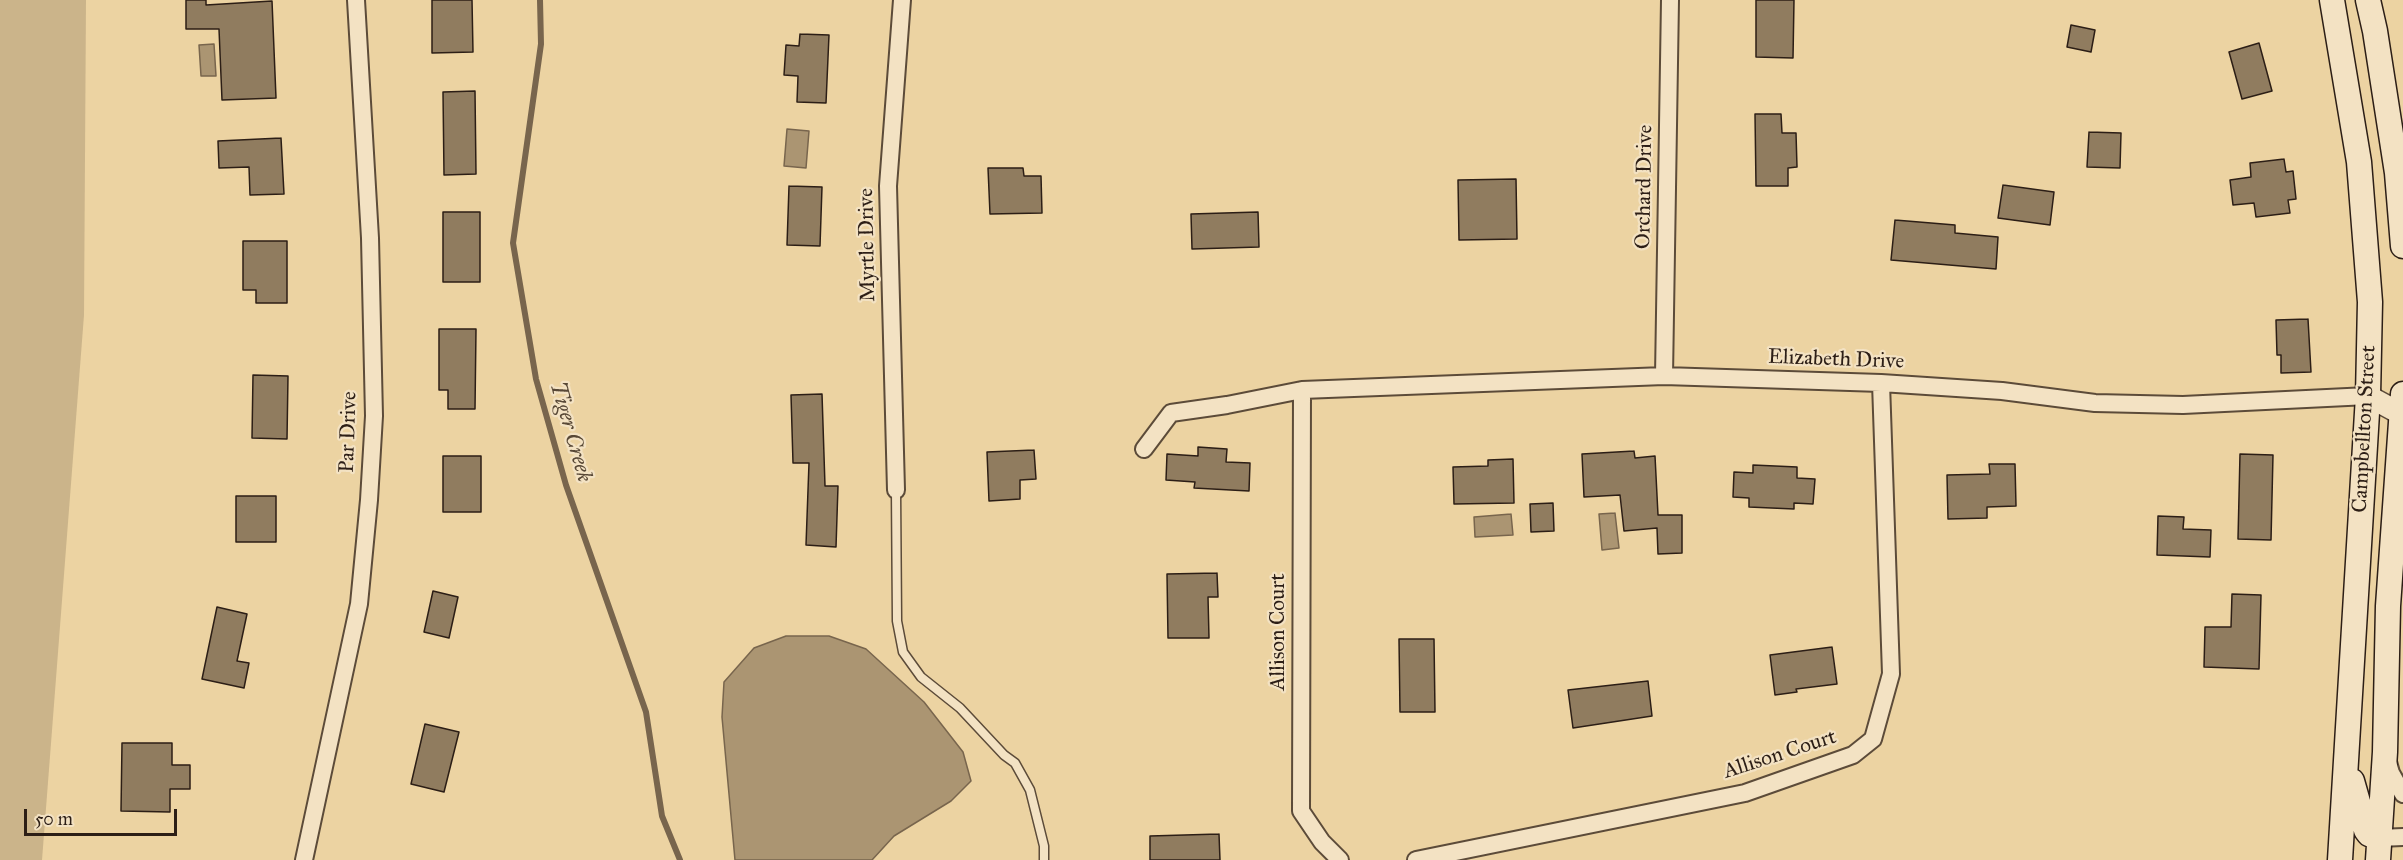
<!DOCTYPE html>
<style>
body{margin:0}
#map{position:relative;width:2403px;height:860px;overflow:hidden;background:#ecd3a2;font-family:"IM FELL Great Primer",serif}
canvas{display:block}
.scale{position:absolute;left:24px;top:809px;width:153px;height:27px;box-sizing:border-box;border:3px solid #2c1e16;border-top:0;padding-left:8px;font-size:18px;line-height:21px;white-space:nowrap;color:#2c1e16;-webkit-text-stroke:4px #f3e2c3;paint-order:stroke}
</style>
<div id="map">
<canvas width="2403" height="860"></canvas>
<div class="scale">50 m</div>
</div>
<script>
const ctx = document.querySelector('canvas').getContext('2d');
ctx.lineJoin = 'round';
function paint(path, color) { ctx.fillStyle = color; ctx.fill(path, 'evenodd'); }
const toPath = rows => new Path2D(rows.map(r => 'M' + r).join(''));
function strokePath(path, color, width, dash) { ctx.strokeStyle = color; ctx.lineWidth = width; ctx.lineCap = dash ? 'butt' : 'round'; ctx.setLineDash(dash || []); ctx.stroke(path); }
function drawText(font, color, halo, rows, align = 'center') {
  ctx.font = font + ' "IM FELL Great Primer",serif'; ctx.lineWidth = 4.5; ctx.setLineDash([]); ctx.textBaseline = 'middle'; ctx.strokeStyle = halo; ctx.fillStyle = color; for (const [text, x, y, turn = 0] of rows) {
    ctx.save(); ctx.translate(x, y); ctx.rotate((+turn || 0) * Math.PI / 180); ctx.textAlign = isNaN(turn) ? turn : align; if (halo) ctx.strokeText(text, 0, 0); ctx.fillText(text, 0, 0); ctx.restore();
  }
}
const green = toPath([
 [0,0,86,0,84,315,42,860,0,860]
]);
const water = toPath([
 [214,44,216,76,201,76,199,45,214,44],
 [787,129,809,131,806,168,784,166,787,129],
 [1615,513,1619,548,1602,550,1599,514,1615,513],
 [1511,514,1513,535,1475,537,1474,517,1511,514],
 [786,636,829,636,866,649,924,702,963,752,971,781,951,801,894,836,872,860,735,860,722,717,724,682,754,648,786,636]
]);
const stream = toPath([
 [540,0,541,44,513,243,536,379,566,485,646,712,662,816,680,860]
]);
const building = toPath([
 [186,0,206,0,206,5,272,1,276,98,222,100,219,29,186,29,186,0],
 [432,0,472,0,473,52,432,53,432,0],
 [1756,0,1794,0,1793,58,1756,57,1756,0],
 [2071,25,2095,30,2091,52,2067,47,2071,25],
 [800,34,829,35,826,103,797,102,798,76,784,75,786,45,799,46,800,34],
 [2259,43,2272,91,2242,99,2229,52,2259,43],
 [475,91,476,174,444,175,443,92,475,91],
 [1755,114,1781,114,1782,133,1796,133,1797,167,1788,168,1788,186,1756,186,1755,114],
 [2089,132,2121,133,2120,168,2087,167,2089,132],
 [281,138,284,194,250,195,249,167,219,168,218,141,281,138],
 [2284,159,2286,172,2293,171,2296,199,2288,200,2290,213,2256,217,2254,203,2233,205,2230,180,2251,177,2250,163,2284,159],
 [988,168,1023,168,1024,176,1041,176,1042,213,990,214,988,168],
 [1516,179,1517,239,1459,240,1458,180,1516,179],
 [2003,185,2054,192,2050,225,1998,218,2003,185],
 [789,186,822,187,820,246,787,245,789,186],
 [443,212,480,212,480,282,443,282,443,212],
 [1258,212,1259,247,1192,249,1191,214,1258,212],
 [1895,220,1955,225,1955,233,1998,237,1996,269,1891,260,1895,220],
 [243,241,287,241,287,303,256,303,256,290,243,290,243,241],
 [2308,319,2311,372,2281,373,2281,355,2277,355,2276,320,2308,319],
 [439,329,476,329,475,409,448,409,448,390,439,390,439,329],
 [253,375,288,376,287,439,252,438,253,375],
 [822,394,825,486,838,486,836,547,806,545,809,463,793,463,791,395,822,394],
 [1198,447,1227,449,1226,462,1250,463,1249,491,1194,488,1195,482,1166,480,1167,454,1198,456,1198,447],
 [1034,450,1036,479,1020,480,1020,499,989,501,987,452,1034,450],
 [1634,451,1635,458,1655,456,1658,515,1682,515,1682,553,1658,554,1657,528,1624,531,1620,495,1584,497,1582,454,1634,451],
 [2240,454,2273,455,2271,540,2238,539,2240,454],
 [443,456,481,456,481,512,443,512,443,456],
 [1513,459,1514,503,1454,504,1453,467,1488,466,1488,460,1513,459],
 [1989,464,2015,464,2016,506,1987,507,1987,518,1948,519,1947,475,1990,474,1989,464],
 [1753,465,1797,467,1797,478,1815,479,1813,504,1794,503,1794,509,1749,507,1749,498,1733,497,1734,472,1753,473,1753,465],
 [236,496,276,496,276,542,236,542,236,496],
 [1553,503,1554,531,1531,532,1530,504,1553,503],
 [2158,516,2184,517,2183,529,2211,530,2210,557,2157,555,2158,516],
 [1217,573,1218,597,1208,597,1209,638,1168,638,1167,574,1217,573],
 [433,591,458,597,449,638,424,632,433,591],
 [2232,594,2261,595,2259,669,2204,667,2205,627,2231,627,2232,594],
 [217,607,247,614,237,661,249,663,244,688,202,679,217,607],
 [1399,639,1434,639,1435,712,1400,712,1399,639],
 [1832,647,1837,684,1796,689,1797,692,1775,695,1770,655,1832,647],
 [1648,681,1652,716,1573,728,1568,690,1648,681],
 [425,724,459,732,444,792,411,784,425,724],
 [122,743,172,743,172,765,190,765,190,789,170,789,170,812,121,811,122,743],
 [1219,834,1220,860,1150,860,1150,836,1219,834]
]);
const service = toPath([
 [896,490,897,621,903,652,921,677,960,708,1004,755,1015,763,1030,790,1044,846,1044,860]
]);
const minor = toPath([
 [1664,376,1670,0],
 [1302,390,1301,811,1322,842,1340,860],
 [1144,449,1171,413,1227,405,1302,390,1664,376,1881,383,2002,391,2095,403,2183,405,2368,396],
 [896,490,888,186,902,0],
 [2388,762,2391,773,2403,794],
 [2379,838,2403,837],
 [304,860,359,604,369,500,374,416,370,238,356,0],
 [1416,860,1745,793,1853,755,1873,739,1891,674,1881,383]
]);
const tertiary = toPath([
 [2368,396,2403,415]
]);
const secondary = toPath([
 [2332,0,2359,162,2370,302,2368,396,2340,860],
 [2368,0,2375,31,2397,173,2403,246],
 [2352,781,2366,830,2369,834,2379,838],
 [2378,860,2385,752,2388,606,2403,394]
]);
const streetNames = [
 ["Orchard Drive",1645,187,-89],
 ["Myrtle Drive",868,245,-91],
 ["Elizabeth Drive",1836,360,2],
 ["Campbellton Street",2365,429,-87],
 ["Par Drive",349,432,-88],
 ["Allison Court",1279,632,-90],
 ["Allison Court",1780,755,-18]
];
const waterNames = [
 ["Tiger Creek",570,432,74]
];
paint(green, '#cbb48a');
paint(water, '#ab9572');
strokePath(water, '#78654d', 1.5);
strokePath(stream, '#78654d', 6);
paint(building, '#907c5f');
strokePath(building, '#2c1e16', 1.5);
strokePath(service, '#5c4b39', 11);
strokePath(minor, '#5c4b39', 20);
strokePath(tertiary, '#5c4b39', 24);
strokePath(secondary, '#2c1e16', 27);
strokePath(service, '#f3e2c3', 8);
strokePath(minor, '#f3e2c3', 16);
strokePath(tertiary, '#f3e2c3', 21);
strokePath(secondary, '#f3e2c3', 24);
drawText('21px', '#2c1e16', '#f3e2c3', streetNames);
drawText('italic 22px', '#584836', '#f3e2c3', waterNames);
</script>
